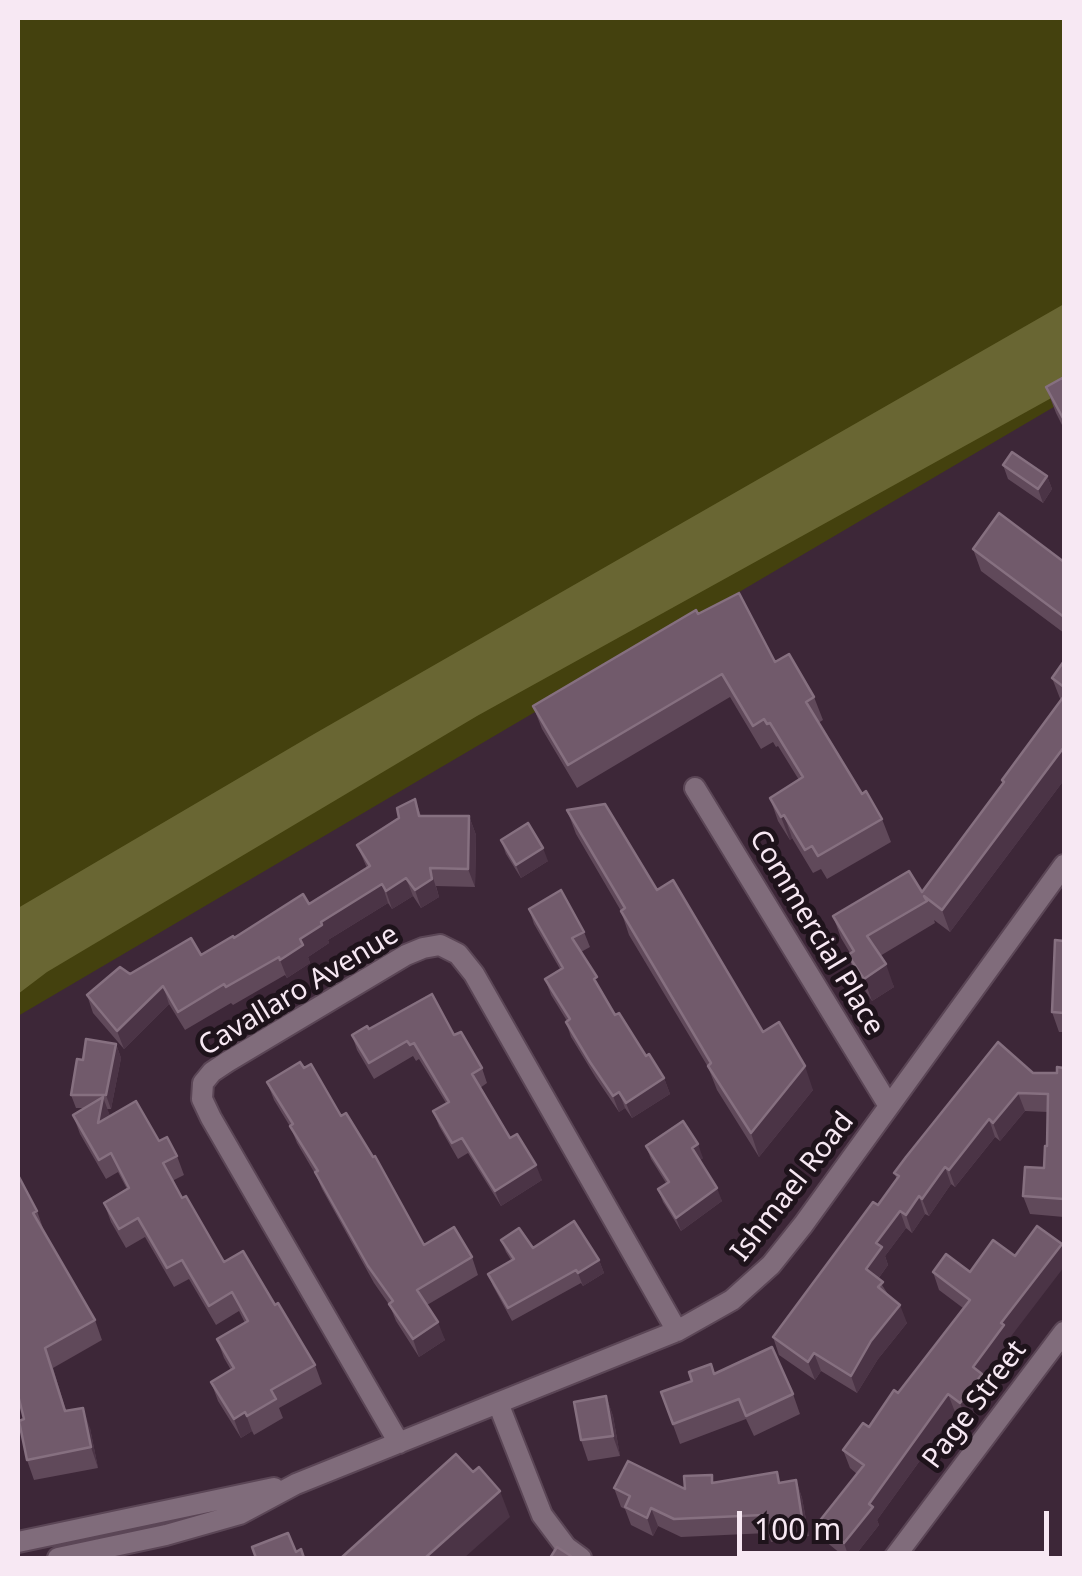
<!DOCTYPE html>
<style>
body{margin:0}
#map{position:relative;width:1082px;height:1576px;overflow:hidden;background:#3d2738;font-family:"Noto Sans",sans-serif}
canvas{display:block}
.frame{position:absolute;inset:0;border:20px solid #f7e8f3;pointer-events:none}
.scale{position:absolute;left:737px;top:1511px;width:312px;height:45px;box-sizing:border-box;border:5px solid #f7e8f3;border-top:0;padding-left:12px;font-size:30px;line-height:35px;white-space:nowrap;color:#f7e8f3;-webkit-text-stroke:8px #1e131b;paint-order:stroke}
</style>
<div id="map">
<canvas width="1082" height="1576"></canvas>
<div class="frame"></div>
<div class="scale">100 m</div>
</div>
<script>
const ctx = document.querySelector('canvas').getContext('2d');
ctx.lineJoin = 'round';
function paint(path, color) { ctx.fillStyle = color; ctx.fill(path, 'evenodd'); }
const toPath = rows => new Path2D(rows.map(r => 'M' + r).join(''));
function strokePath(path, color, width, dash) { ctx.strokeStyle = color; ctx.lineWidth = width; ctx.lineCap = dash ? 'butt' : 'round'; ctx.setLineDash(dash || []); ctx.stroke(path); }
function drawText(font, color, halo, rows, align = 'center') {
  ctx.font = font + ' "Noto Sans",sans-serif'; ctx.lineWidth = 10; ctx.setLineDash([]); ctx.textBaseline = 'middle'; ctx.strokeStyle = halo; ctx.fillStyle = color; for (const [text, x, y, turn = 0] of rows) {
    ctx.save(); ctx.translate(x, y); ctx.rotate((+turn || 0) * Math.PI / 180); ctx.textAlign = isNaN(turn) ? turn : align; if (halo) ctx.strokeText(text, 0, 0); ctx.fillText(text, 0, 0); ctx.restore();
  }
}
const green = toPath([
 [18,18,1064,18,1064,401,18,1016]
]);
const forest = toPath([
 [1064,304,1064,391,477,716,47,972,18,994,18,908,314,734]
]);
const minor = toPath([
 [695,788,889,1106],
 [498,1403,542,1515,566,1547,581,1558],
 [399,1443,211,1118,202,1099,203,1083,212,1072,227,1062,406,955,423,948,440,945,458,954,474,974,677,1331],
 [18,1542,274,1488],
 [58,1558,166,1535,240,1514,296,1484,677,1331,732,1300,771,1265,803,1225,1064,865],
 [894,1558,1064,1332]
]);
const wall = toPath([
 [1064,377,1064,429,1056,413,1046,387],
 [1003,465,1047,476,1052,489,1043,503,1008,479],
 [973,549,1064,562,1064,633,981,571],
 [698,614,775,662,814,697,823,720,818,723,862,794,882,819,891,842,827,879,821,869,813,873,792,838,790,840,778,821,770,798,799,780,778,746,776,747,773,742,761,749,730,697,577,788,542,729,533,706],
 [1064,661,1064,780,950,932,934,920,935,923,880,956,894,987,872,1001,856,977,848,955,850,953,841,938,833,916,922,892,1003,783,1002,780,1061,701,1052,678],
 [415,799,421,816,469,816,476,835,475,887,436,886,439,897,421,908,413,896,392,909,388,903,328,940,329,943,308,957,310,963,287,978,285,975,233,1005,231,1003,185,1030,169,1004,124,1049,93,1013,87,995,130,974,201,955,309,904,367,868,357,845,399,818],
 [567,810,657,890,763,1032,813,1090,759,1157,717,1090,708,1067,629,935,621,911,576,834],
 [501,840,548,861,521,878,506,854],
 [529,909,584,932,590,947,581,952,602,993,615,1015,664,1078,670,1094,632,1118,625,1108,619,1112,596,1078,571,1037,566,1022,567,1021,551,995,545,979,560,969,534,924],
 [1064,941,1064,1032,1059,1032,1052,1012],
 [369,1029,454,1035,482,1068,487,1083,480,1088,510,1138,542,1180,501,1206,468,1153,458,1159,439,1126,433,1111,446,1103,419,1059,416,1061,413,1056,374,1079,357,1050,352,1035],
 [116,1044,121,1058,111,1109,107,1109,110,1116,159,1141,177,1156,184,1175,172,1181,182,1198,224,1262,275,1305,315,1365,322,1384,279,1408,283,1418,254,1435,252,1431,241,1438,218,1401,211,1382,231,1370,224,1358,217,1339,245,1323,239,1311,216,1325,189,1279,174,1287,145,1237,126,1248,111,1222,104,1203,127,1189,118,1172,106,1179,80,1134,73,1115,84,1108,76,1108,71,1095,83,1060],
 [1064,1068,1064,1217,1030,1214,1023,1196,1044,1168,1047,1146,1048,1112,1025,1111,1000,1141,995,1137,955,1187,951,1184,929,1216,925,1214,912,1233,906,1228,885,1256,888,1265,878,1279,907,1323,878,1359,857,1393,821,1371,815,1380,779,1355,773,1337,878,1205,897,1179,894,1173,1033,1073,1057,1073],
 [267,1082,341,1116,424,1245,472,1257,478,1275,427,1305,445,1340,419,1357,396,1321,390,1306,374,1283,322,1189,317,1177,297,1143,291,1128,274,1100],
 [646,1146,703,1158,700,1160,722,1201,681,1231,663,1202,658,1189,666,1183,651,1159],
 [18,1175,37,1211,44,1231,95,1320,102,1340,53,1368,66,1411,90,1428,98,1468,34,1480,27,1460,24,1419],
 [501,1240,533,1248,599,1260,604,1273,583,1286,581,1283,512,1321,493,1286,488,1274,511,1260,506,1252],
 [1015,1256,1009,1339,1011,1343,984,1379,989,1392,967,1421,955,1412,877,1520,879,1525,853,1558,846,1558,825,1541,818,1523,857,1474,850,1468,843,1450,869,1427,898,1393,963,1308,939,1290,933,1272,970,1272],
 [714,1374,793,1394,800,1414,754,1436,746,1419,680,1444,661,1392],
 [606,1396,613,1416,620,1456,588,1461,581,1440],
 [796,1480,802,1498,809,1536,771,1542,768,1533,681,1537,658,1526,653,1536,631,1525,625,1509,621,1507,614,1488,685,1489,714,1482,780,1482]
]);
const shadedWall = toPath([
 [1047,476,1052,489,1043,503,1038,489],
 [1064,747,1064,780,950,932,942,910],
 [784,815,792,838,790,840,781,817],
 [469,816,476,835,475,887,468,869],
 [543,848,548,861,521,878,516,865],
 [430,868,439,897,421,908,415,890],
 [406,878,413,896,392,909,386,891],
 [382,884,388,903,328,940,329,943,308,957,310,963,287,978,280,960,300,939,321,922],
 [886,964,894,987,872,1001,864,979],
 [163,986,169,1004,124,1049,117,1031],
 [116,1044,121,1058,111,1109,106,1095],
 [805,1066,813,1090,759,1157,751,1133],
 [664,1078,670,1094,632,1118,626,1103],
 [619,1092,625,1108,619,1112,613,1096],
 [1018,1093,1025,1111,1000,1141,993,1123],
 [103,1097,110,1116,98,1123],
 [989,1119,995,1137,955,1187,949,1170],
 [698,1144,703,1158,697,1162,692,1148],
 [536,1165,542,1180,501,1206,495,1191],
 [945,1167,951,1184,929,1216,922,1199],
 [717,1188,722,1201,681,1231,676,1218],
 [919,1196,925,1214,912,1233,906,1215],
 [900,1211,906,1228,885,1256,888,1265,872,1287,866,1269,876,1243],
 [1062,1244,1064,1253,1064,1267,1009,1339,1011,1343,984,1379,989,1392,967,1421,960,1403,973,1367,1001,1323],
 [599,1260,604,1273,583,1286,578,1273],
 [900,1305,907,1323,878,1359,857,1393,851,1376,871,1341],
 [438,1322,445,1340,419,1357,413,1339],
 [814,1353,821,1371,815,1380,808,1362],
 [948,1394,955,1412,877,1520,879,1525,853,1558,849,1558,844,1543,869,1504],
 [606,1396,613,1416,620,1456,613,1436],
 [83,1408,90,1428,98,1468,91,1447],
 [245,1412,252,1431,241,1438,234,1419],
 [796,1480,802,1498,809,1536,802,1518],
 [500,1491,510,1517,464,1558,425,1558],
 [651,1508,658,1526,653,1536,647,1518]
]);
const building = toPath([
 [1064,377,1064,420,1046,387,1064,377],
 [1012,452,1047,476,1038,489,1003,465,1012,452],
 [999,513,1064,562,1064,617,973,549,999,513],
 [739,593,775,662,789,654,814,697,806,702,862,794,866,791,882,819,818,856,812,846,805,850,784,815,781,817,770,798,803,777,770,723,767,724,764,719,753,726,722,674,568,765,533,706,696,610,698,614,739,593],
 [1064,661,1064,687,1052,678,1064,661],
 [1064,696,1064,747,942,910,924,896,927,901,867,936,886,964,864,979,848,955,854,951,833,916,909,871,922,892,1004,782,1002,780,1064,696],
 [415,799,419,816,469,816,468,869,430,868,432,879,415,890,406,878,386,891,382,884,321,922,322,925,300,939,303,945,280,960,279,957,226,987,224,984,178,1012,163,986,117,1031,87,995,120,967,130,974,191,938,201,955,233,936,234,938,303,894,309,904,370,866,357,845,399,818,397,808,415,799],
 [605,804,657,890,673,880,763,1032,779,1022,805,1066,751,1133,708,1066,711,1063,621,911,625,908,567,810,605,804],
 [528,823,543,848,516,865,501,840,528,823],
 [561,890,584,932,572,938,597,977,594,979,615,1015,619,1013,646,1056,649,1054,664,1078,626,1103,619,1092,613,1096,590,1062,566,1022,570,1019,545,979,563,968,529,909,561,890],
 [1055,940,1064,941,1064,1013,1052,1012,1055,940],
 [432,994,454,1035,461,1032,482,1068,472,1074,510,1138,517,1134,536,1165,495,1191,462,1138,452,1143,433,1111,449,1102,414,1043,410,1045,407,1041,369,1063,352,1035,367,1026,369,1029,432,994],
 [86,1039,116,1044,106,1095,71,1095,77,1059,83,1060,86,1039],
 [998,1042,1033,1073,1057,1073,1057,1067,1064,1068,1064,1199,1023,1196,1025,1167,1044,1168,1045,1146,1047,1146,1048,1094,1018,1093,993,1123,989,1119,949,1170,945,1167,922,1199,919,1196,906,1215,900,1211,876,1243,882,1247,866,1269,883,1282,878,1287,900,1305,871,1341,851,1376,814,1353,808,1362,773,1337,873,1202,878,1205,899,1176,894,1173,906,1157,998,1042],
 [300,1062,304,1068,311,1064,341,1116,346,1113,373,1157,375,1156,424,1245,454,1227,472,1257,417,1290,438,1322,413,1339,389,1304,393,1301,368,1266,315,1172,318,1171,290,1126,293,1124,267,1082,300,1062],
 [103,1097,98,1123,136,1101,159,1141,167,1137,177,1156,163,1163,182,1198,186,1196,224,1262,243,1251,275,1305,278,1303,315,1365,271,1390,276,1399,247,1416,245,1412,234,1419,211,1382,234,1368,217,1339,248,1321,232,1292,209,1306,182,1260,167,1268,138,1218,119,1229,104,1203,129,1188,111,1153,99,1160,73,1115,103,1097],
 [683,1121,698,1144,692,1148,717,1188,676,1218,658,1189,669,1182,646,1146,683,1121],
 [18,1175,37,1211,33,1213,95,1320,45,1348,65,1411,83,1408,91,1447,27,1460,19,1421,24,1419,18,1395,18,1175],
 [574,1221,599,1260,578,1273,576,1270,508,1308,488,1274,514,1259,501,1240,519,1228,533,1248,574,1221],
 [1037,1226,1062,1244,1001,1323,1004,1325,973,1367,982,1374,960,1403,948,1394,869,1504,873,1507,844,1543,818,1523,864,1465,843,1450,863,1423,869,1427,894,1390,898,1393,970,1300,933,1272,946,1254,970,1272,993,1240,1015,1256,1037,1226],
 [772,1347,793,1394,746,1416,739,1399,673,1424,661,1392,692,1381,689,1372,711,1364,714,1374,772,1347],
 [606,1396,613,1436,581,1440,574,1402,606,1396],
 [456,1454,473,1472,479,1467,500,1491,425,1558,341,1558,456,1454],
 [628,1461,685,1489,684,1476,712,1475,712,1483,777,1472,779,1483,796,1480,802,1518,765,1524,763,1515,674,1519,651,1508,647,1518,625,1507,630,1496,614,1488,628,1461],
 [288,1533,296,1552,301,1549,304,1558,256,1558,252,1547,288,1533],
 [557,1547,571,1556,570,1558,550,1558,557,1547]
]);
const streetNames = [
 ["Commercial Place",816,933,59],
 ["Cavallaro Avenue",299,991,-31],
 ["Ishmael Road",793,1187,-52],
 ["Page Street",975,1405,-53]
];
paint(green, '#44410e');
paint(forest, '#696633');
strokePath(minor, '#5b4656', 24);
strokePath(minor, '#806c7b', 20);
paint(wall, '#60495a');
paint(shadedWall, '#4b3446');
paint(building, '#715a6b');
strokePath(building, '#867080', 2.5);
drawText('28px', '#f7e8f3', '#1e131b', streetNames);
</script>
